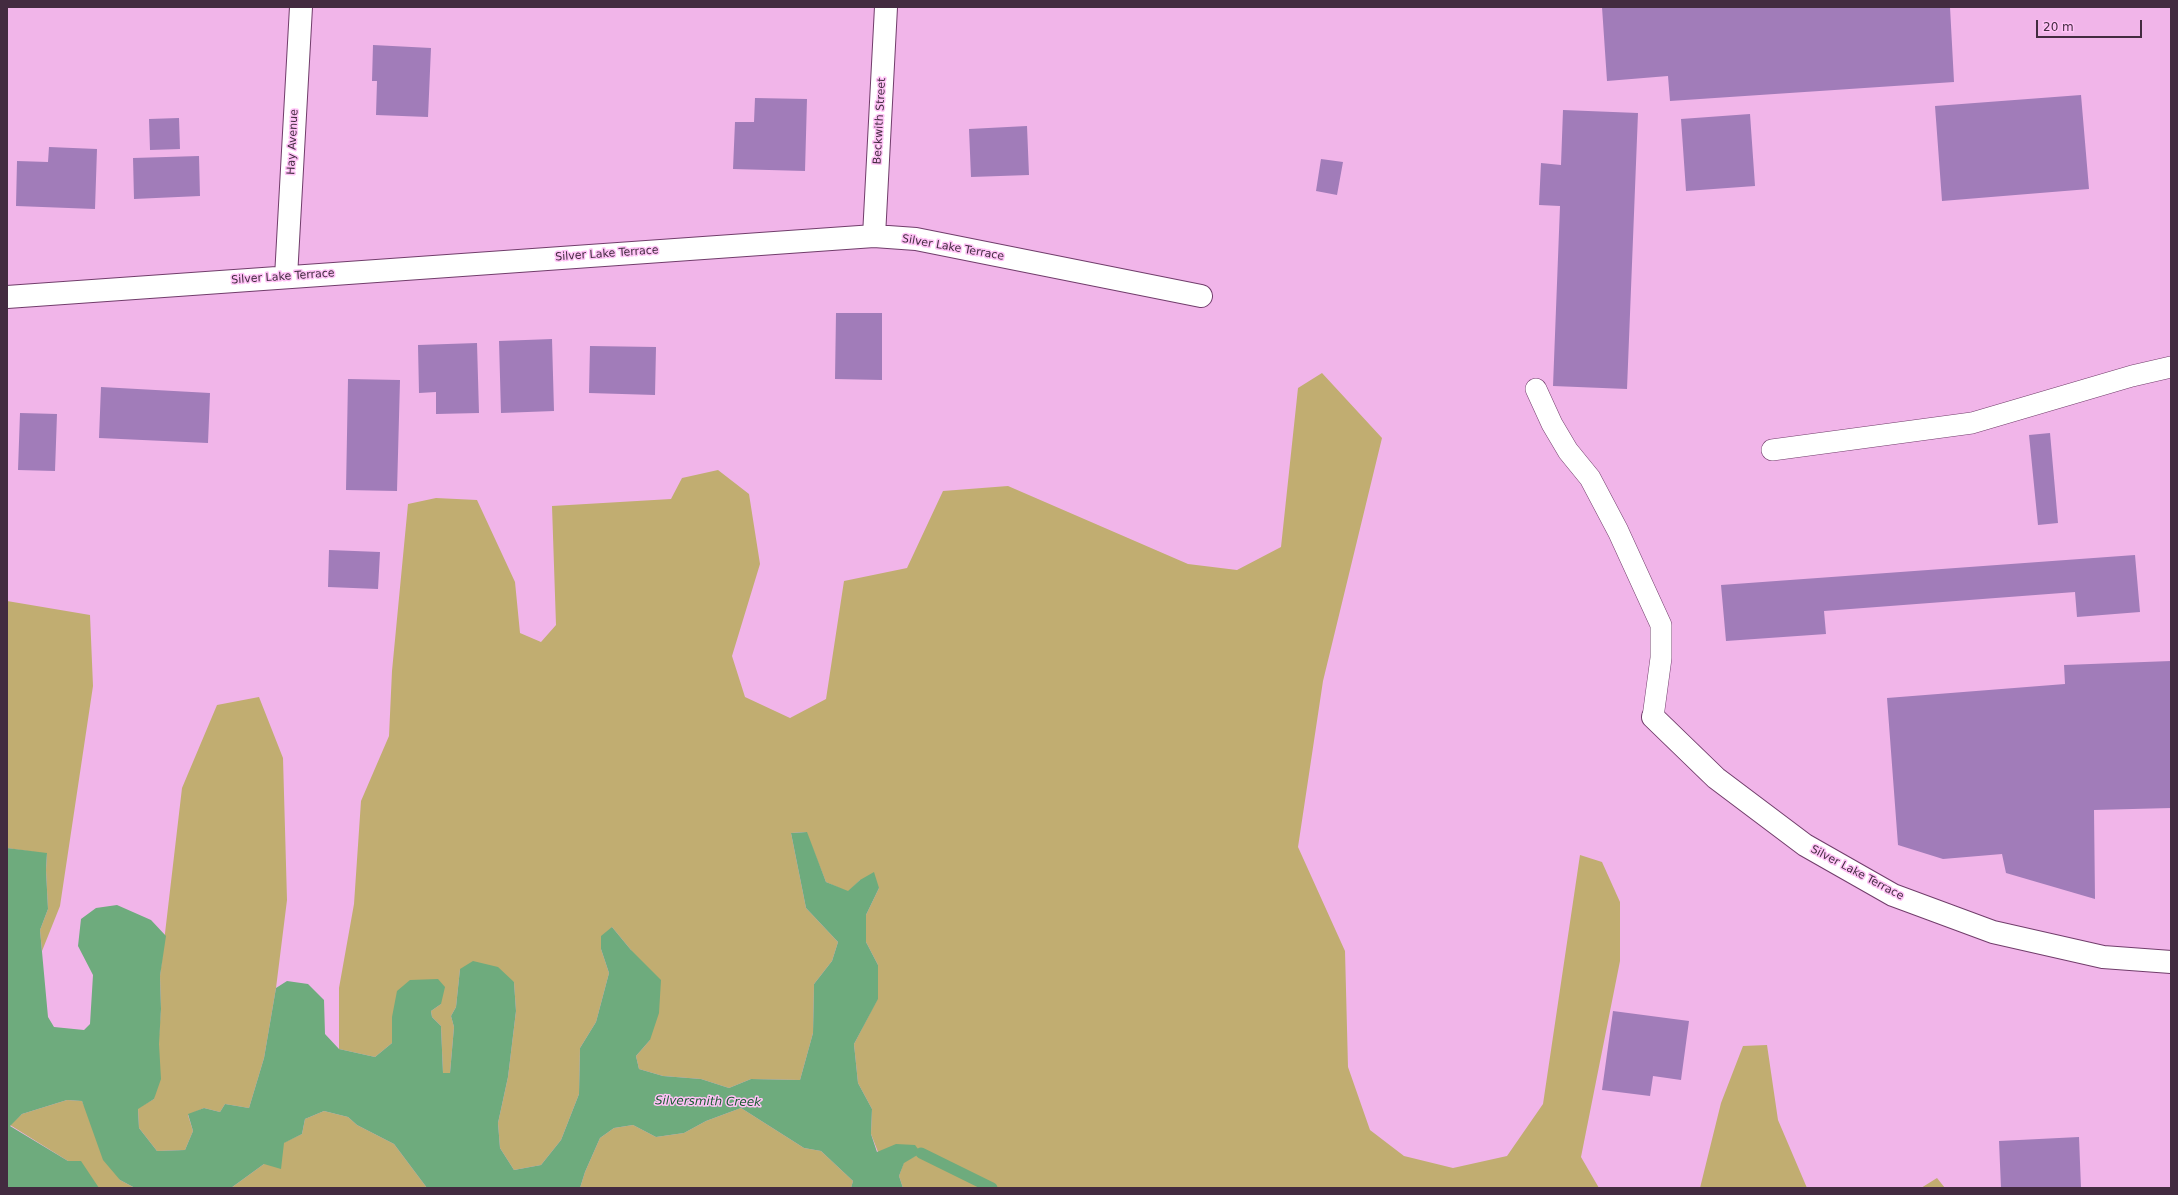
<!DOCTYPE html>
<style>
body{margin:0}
#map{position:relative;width:2178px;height:1195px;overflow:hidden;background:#f1b5e9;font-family:"DejaVu Sans",sans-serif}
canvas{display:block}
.frame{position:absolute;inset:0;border:8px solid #432b40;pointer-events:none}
.scale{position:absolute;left:2036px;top:20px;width:106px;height:18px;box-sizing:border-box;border:2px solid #432b40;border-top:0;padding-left:5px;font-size:12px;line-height:14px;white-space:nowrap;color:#432b40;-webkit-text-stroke:3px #ffc2f6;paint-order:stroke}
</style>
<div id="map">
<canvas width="2178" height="1195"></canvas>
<div class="frame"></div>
<div class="scale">20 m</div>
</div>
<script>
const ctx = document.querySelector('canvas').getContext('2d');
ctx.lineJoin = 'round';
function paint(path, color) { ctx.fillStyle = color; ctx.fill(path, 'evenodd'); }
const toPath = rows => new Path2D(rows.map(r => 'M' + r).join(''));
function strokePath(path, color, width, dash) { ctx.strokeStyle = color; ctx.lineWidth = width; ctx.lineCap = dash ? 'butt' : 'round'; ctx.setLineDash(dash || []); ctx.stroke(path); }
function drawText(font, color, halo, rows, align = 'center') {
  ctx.font = font + ' "DejaVu Sans",sans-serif'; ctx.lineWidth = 3; ctx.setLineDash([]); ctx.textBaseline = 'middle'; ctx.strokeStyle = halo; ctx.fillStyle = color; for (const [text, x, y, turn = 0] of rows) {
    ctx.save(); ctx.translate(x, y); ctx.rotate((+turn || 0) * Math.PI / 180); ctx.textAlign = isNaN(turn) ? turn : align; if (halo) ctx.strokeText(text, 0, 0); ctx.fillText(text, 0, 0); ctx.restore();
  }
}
const green = toPath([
 [1322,373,1382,438,1323,681,1298,847,1345,951,1348,1067,1370,1130,1404,1156,1453,1168,1507,1156,1543,1104,1580,855,1602,862,1620,902,1620,961,1581,1157,1599,1188,903,1188,899,1176,904,1162,921,1153,878,1152,871,1134,872,1109,858,1083,854,1044,878,998,878,965,866,942,866,915,879,888,860,880,848,892,826,882,806,832,791,833,806,908,838,942,832,961,814,984,813,1033,800,1080,751,1079,729,1088,701,1079,663,1076,639,1069,636,1056,650,1040,631,950,612,927,601,949,609,973,596,1022,580,1048,579,1094,561,1140,541,1165,514,1170,500,1148,498,1123,508,1077,516,1011,514,982,460,969,456,1007,451,1016,454,1027,450,1073,443,1073,441,1026,432,1017,431,1011,441,1004,392,1017,392,1043,375,1057,339,1049,339,988,354,904,361,801,389,736,392,671,408,504,436,498,477,500,515,582,520,633,541,642,556,625,552,506,671,499,682,478,718,470,749,494,760,564,732,656,745,697,790,718,826,699,844,581,907,568,943,491,1008,486,1188,564,1237,570,1281,547,1298,388],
 [7,601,90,615,93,686,60,906,42,951,40,930,48,909,46,870,47,854,7,848],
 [259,697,283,758,287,900,276,988,264,1058,249,1108,225,1104,220,1112,204,1108,188,1115,193,1131,185,1150,157,1151,139,1128,138,1108,154,1099,161,1009,160,976,182,788,217,705],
 [1767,1045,1778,1120,1807,1188,1700,1188,1721,1103,1743,1046],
 [67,1100,82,1101,120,1180,135,1188,99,1188,68,1161,10,1125,22,1114],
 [741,1108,804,1148,821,1151,853,1181,851,1188,580,1188,585,1172,600,1138,614,1128,633,1125,656,1137,684,1133,706,1121],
 [324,1111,348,1117,357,1125,394,1144,427,1188,231,1188,264,1164,283,1143,302,1134,305,1119],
 [1937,1178,1945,1188,1921,1188]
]);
const water = toPath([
 [807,832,826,882,848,891,860,880,874,872,879,888,866,915,866,942,878,965,878,999,854,1044,858,1083,872,1109,871,1134,877,1152,896,1144,915,1145,921,1153,904,1163,899,1176,903,1188,851,1188,853,1181,821,1151,804,1148,741,1108,706,1121,684,1133,656,1137,633,1125,614,1128,600,1138,585,1172,580,1188,427,1188,394,1144,357,1125,348,1117,324,1111,305,1119,302,1134,284,1143,281,1169,264,1164,231,1188,135,1188,120,1180,103,1160,82,1101,67,1100,22,1114,10,1126,68,1161,81,1161,99,1188,7,1188,7,848,47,853,46,870,48,909,40,930,48,1017,54,1027,84,1030,90,1024,93,975,78,946,81,919,96,908,117,905,151,920,166,936,160,976,161,1009,159,1044,161,1079,154,1099,138,1109,139,1128,157,1151,185,1150,193,1131,188,1114,204,1108,220,1112,225,1104,249,1108,264,1058,276,988,287,981,308,984,324,1000,325,1034,339,1049,375,1057,392,1043,392,1017,397,991,410,980,438,979,445,987,441,1004,431,1011,432,1017,441,1026,443,1073,450,1073,454,1027,451,1016,456,1007,460,969,473,961,498,967,514,982,516,1011,508,1077,498,1123,500,1148,514,1170,541,1165,561,1140,579,1094,580,1048,596,1022,609,973,601,949,601,936,612,927,631,950,661,980,659,1013,650,1040,636,1056,639,1069,663,1076,701,1079,729,1088,751,1079,800,1080,813,1033,814,984,832,961,838,942,806,908,791,833]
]);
const stream = toPath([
 [921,1153,992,1188]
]);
const building = toPath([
 [1602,7,1950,7,1954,82,1670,101,1668,76,1607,81],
 [373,45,431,48,428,117,376,115,377,81,372,81],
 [2081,95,2089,189,1942,201,1935,106],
 [755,98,807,99,805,171,733,169,735,122,754,122],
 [1563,110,1638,113,1627,389,1553,386,1560,206,1539,205,1541,163,1561,165],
 [1750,114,1755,186,1686,191,1681,119],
 [179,118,180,149,150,150,149,119],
 [1027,126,1029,175,971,177,969,129],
 [49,147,97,149,95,209,16,206,17,161,48,162],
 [199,156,200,196,134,199,133,158],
 [1321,159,1343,162,1337,195,1316,191],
 [836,313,882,313,882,380,835,379],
 [552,339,554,411,501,413,499,341],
 [477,343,479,413,436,414,436,392,419,393,418,345],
 [590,346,656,347,655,395,589,393],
 [348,379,400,380,397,491,346,490],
 [101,387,210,393,208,443,99,438],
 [20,413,57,414,55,471,18,470],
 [2050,433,2058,523,2038,525,2029,435],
 [329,550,380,552,378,589,328,587],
 [2135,555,2140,612,2077,617,2075,592,1824,611,1826,634,1726,641,1721,585],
 [2171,661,2171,808,2094,810,2095,899,2006,873,2002,854,1943,859,1898,845,1887,698,2065,684,2064,665],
 [1613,1011,1689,1021,1681,1080,1653,1076,1650,1096,1602,1090],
 [2079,1137,2081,1188,2001,1188,1999,1141]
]);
const lane = toPath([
 [1536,389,1552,424,1568,451,1590,478,1618,531,1661,625,1661,658,1653,717],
 [1772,450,1972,423,2132,376,2171,367]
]);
const street = toPath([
 [874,236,886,7],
 [286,277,301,7],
 [7,297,874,236,916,239,1201,296],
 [1653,717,1716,778,1805,845,1893,895,1993,932,2103,957,2171,962]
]);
const streetNames = [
 ["Beckwith Street",880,121,-87],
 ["Hay Avenue",293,142,-87],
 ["Silver Lake Terrace",953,248,10],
 ["Silver Lake Terrace",607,254,-4],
 ["Silver Lake Terrace",283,277,-4],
 ["Silver Lake Terrace",1857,873,28]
];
const waterNames = [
 ["Silversmith Creek",708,1102,1]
];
paint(green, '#c1ad71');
paint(water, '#6eab7d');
strokePath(stream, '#6eab7d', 11);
paint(building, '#a17cb9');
strokePath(lane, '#713d6b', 22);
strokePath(street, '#713d6b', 24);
strokePath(lane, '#fff', 21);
strokePath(street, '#fff', 22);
drawText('11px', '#432b40', '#ffc2f6', streetNames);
drawText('italic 12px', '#185c30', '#ffc2f6', waterNames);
</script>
